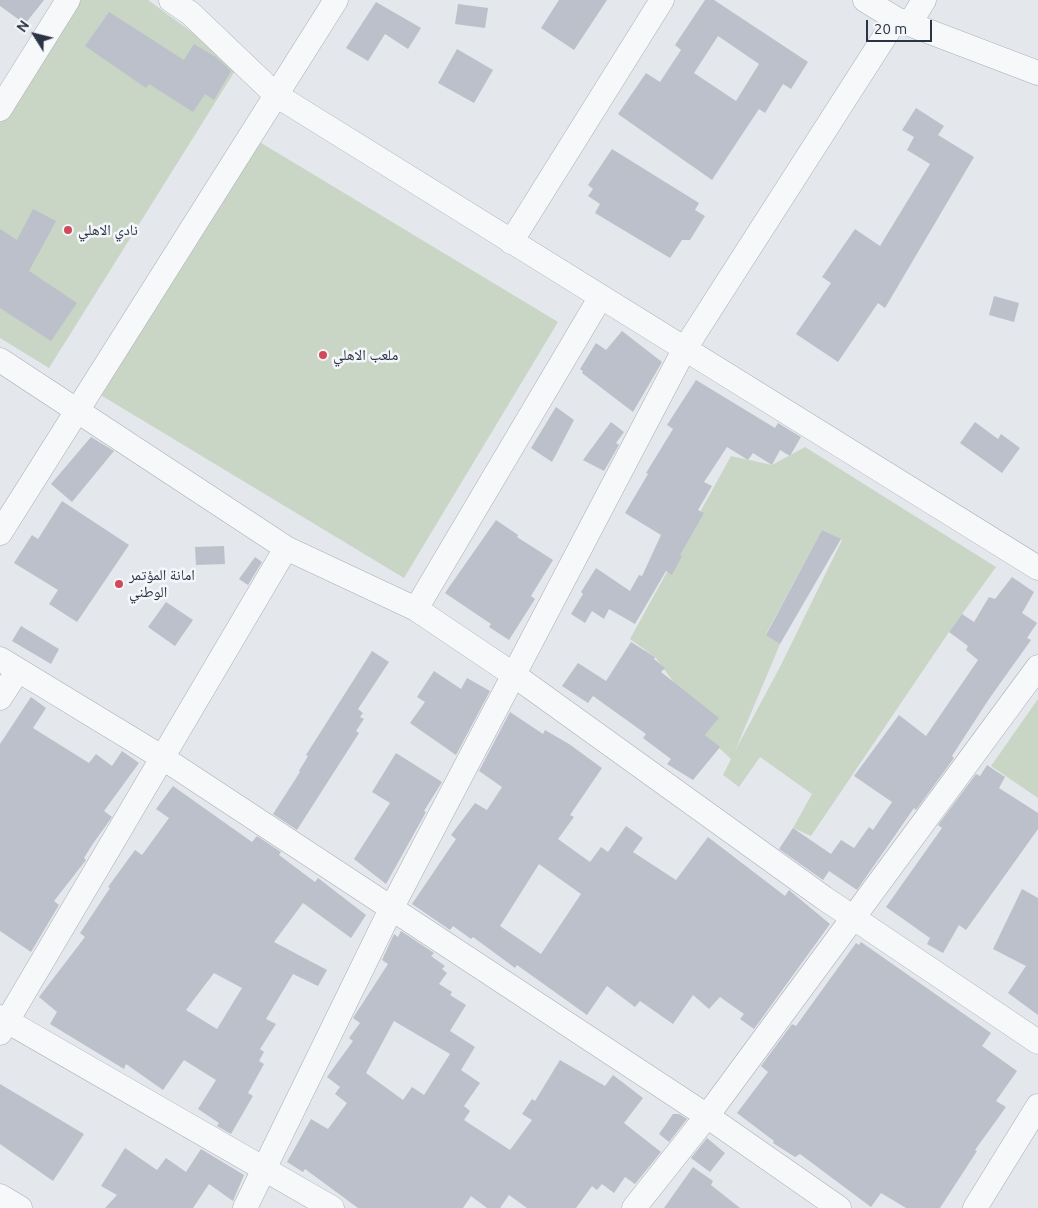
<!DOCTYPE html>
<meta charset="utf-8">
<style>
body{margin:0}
#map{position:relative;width:1038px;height:1208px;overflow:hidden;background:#e4e7ec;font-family:Ubuntu,sans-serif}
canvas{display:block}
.north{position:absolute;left:10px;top:10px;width:50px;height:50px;-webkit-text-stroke:4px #f4f6f9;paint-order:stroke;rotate:306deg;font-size:14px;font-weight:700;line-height:20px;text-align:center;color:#2b3445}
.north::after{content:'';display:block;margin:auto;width:18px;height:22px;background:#2b3445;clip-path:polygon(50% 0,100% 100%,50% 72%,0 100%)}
.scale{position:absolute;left:866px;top:20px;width:66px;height:22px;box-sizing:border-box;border:2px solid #2b3445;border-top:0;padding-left:6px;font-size:15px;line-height:18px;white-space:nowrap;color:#2b3445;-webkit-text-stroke:4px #f4f6f9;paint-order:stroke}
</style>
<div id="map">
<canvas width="1038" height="1208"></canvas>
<div class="north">N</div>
<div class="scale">20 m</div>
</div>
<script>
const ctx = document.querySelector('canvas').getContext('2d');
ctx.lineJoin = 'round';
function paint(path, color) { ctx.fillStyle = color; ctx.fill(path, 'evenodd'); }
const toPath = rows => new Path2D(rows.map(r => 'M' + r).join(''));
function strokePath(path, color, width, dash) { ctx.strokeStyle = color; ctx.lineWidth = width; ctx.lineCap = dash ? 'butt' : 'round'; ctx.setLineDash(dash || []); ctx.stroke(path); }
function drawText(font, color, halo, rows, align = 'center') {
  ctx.font = font + ' Ubuntu,"Noto Naskh Arabic",sans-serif'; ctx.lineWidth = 5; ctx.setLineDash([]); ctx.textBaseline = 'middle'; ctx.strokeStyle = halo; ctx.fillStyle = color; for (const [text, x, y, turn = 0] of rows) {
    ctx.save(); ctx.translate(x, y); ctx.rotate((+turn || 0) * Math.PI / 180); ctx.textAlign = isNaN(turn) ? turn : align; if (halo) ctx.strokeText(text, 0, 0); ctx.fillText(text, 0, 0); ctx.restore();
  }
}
const green = toPath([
 [81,0,148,0,238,66,49,368,0,338,0,123],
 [243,132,558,322,404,578,89,388],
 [805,447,996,567,949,632,811,836,793,828,812,794,760,757,739,787,723,775,731,759,705,735,718,719,675,684,655,657,630,639,731,456,772,465],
 [822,530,842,540,781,665,735,751,780,644,766,634],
 [1038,699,1038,798,991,766]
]);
const building = toPath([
 [0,0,44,0,25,24,0,6],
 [559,0,607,0,574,50,541,28],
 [705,0,714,0,808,62,791,89,783,84,765,113,759,109,712,180,618,114,646,73,660,82,681,50,675,45],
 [718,36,759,64,736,101,694,73],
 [376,2,421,28,408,49,385,34,368,61,346,48],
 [458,4,488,8,485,28,455,24],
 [109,12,184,60,194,44,216,57,231,71,214,100,205,94,193,112,149,84,146,88,85,46],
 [457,49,493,70,474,103,438,83],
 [916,108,944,126,938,135,974,157,885,308,878,303,838,362,796,334,831,283,822,277,855,229,880,246,930,164,907,150,914,137,902,130],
 [612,149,699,203,695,210,705,216,690,240,682,240,670,258,595,213,600,204,588,196,593,189,588,185],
 [33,209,56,221,29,271,77,303,51,341,0,308,0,229,17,240],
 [994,296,1019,303,1014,322,989,315],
 [622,331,662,362,633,412,582,373,583,371,580,369,596,343,606,350],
 [696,380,775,428,778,423,801,437,790,456,780,450,772,465,753,453,748,460,727,447,704,482,712,486,698,510,704,513,680,555,682,556,672,575,666,571,635,624,609,609,604,619,592,611,585,623,571,614,583,594,581,592,596,568,630,591,639,575,642,576,661,535,625,513,648,474,646,473,673,429,667,425],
 [556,407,574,420,552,462,531,448],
 [611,422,624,432,616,443,619,445,604,471,583,460],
 [975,422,998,439,1001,434,1020,448,1002,473,960,443],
 [91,437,114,451,72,502,51,484],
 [62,501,129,545,77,622,49,604,58,590,14,563,32,535,38,539],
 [496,520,518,535,517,537,553,560,531,596,535,599,509,640,489,627,491,624,445,593],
 [822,530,841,539,780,644,766,635],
 [224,546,225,564,196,565,195,547],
 [255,557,262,562,248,585,239,579],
 [1012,577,1034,592,1022,613,1037,623,1027,638,1031,640,989,699,952,756,954,758,916,810,914,808,857,890,829,871,823,880,779,849,793,828,831,854,841,840,854,848,869,827,873,830,892,802,854,776,899,715,926,736,978,660,966,650,968,646,949,632,962,614,974,622,989,597,995,599],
 [166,602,193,620,175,646,148,627],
 [21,626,59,649,51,664,12,641],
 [631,642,655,657,654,659,665,668,661,672,719,718,705,735,720,747,693,780,667,764,671,759,643,738,646,734,593,696,588,703,562,686,578,663,606,681],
 [372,651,389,662,358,709,363,713,360,717,364,719,356,731,359,733,297,830,273,814,300,772,299,771,308,756,306,755],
 [434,671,461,689,467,678,490,691,456,755,410,723,425,702,417,697],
 [31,697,46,708,33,728,89,763,96,754,112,766,122,751,139,763,104,811,112,817,92,845,84,858,86,860,54,901,59,905,31,952,0,931,0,744],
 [510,712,543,734,545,730,569,744,602,768,570,815,574,817,558,839,590,862,601,847,608,852,626,826,643,838,633,852,676,880,708,837,785,896,789,890,830,924,754,1029,740,1019,744,1014,720,997,709,1009,693,995,673,1024,640,1001,635,1007,607,986,587,1015,517,965,515,968,473,937,471,939,453,926,450,930,412,904,456,839,451,835,475,803,487,810,502,787,479,771],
 [539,864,581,894,541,954,500,926],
 [396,753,442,782,424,811,426,812,386,884,354,859,390,803,372,792],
 [987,765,1005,777,999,788,1038,813,1038,829,966,930,959,925,943,953,927,944,930,938,886,907,942,828,938,825,976,774,980,776],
 [173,786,252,842,257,836,281,852,279,855,315,882,318,878,366,915,351,938,303,903,274,942,327,970,318,986,293,974,266,1019,276,1024,260,1049,264,1052,259,1061,264,1064,248,1093,253,1096,231,1134,217,1126,219,1123,198,1109,216,1080,184,1060,163,1090,126,1064,124,1069,50,1024,57,1012,39,997,85,937,80,933,110,888,108,887,135,850,142,855,169,818,156,809],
 [214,973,242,988,217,1029,186,1010],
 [1022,889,1038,898,1038,1015,1008,993,1026,966,993,949],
 [401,931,434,953,431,956,445,966,442,969,447,973,439,984,452,992,450,995,466,1005,450,1031,475,1047,461,1070,480,1083,464,1106,470,1111,464,1120,510,1150,532,1120,522,1114,532,1099,535,1101,560,1060,605,1086,613,1075,643,1098,624,1123,661,1152,635,1184,625,1177,614,1193,602,1184,597,1190,592,1186,576,1208,527,1208,509,1195,500,1208,487,1208,471,1196,463,1208,358,1208,305,1169,303,1172,287,1162,311,1119,328,1129,347,1103,335,1094,340,1087,327,1077,353,1041,349,1038,360,1023,353,1018,388,964,382,960,394,934,398,937],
 [394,1021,450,1054,424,1095,412,1087,403,1100,366,1073],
 [861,942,991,1033,982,1046,1017,1071,996,1101,1006,1107,975,1150,977,1151,940,1208,906,1208,881,1193,871,1207,800,1154,795,1157,773,1143,774,1141,737,1113,768,1072,761,1066,792,1024,796,1026,856,943,859,945],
 [0,1084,84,1134,53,1181,0,1144],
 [673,1114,679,1114,687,1119,669,1142,659,1134],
 [707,1138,725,1153,710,1172,691,1158],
 [125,1148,157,1170,166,1158,186,1172,201,1149,244,1175,233,1201,209,1184,193,1208,105,1208,117,1195,101,1186],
 [693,1167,713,1181,711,1185,740,1208,664,1208]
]);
const street = toPath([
 [171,0,190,13,276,95,1038,568],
 [865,0,896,19,1038,73],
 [910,23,924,0],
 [0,109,68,0],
 [511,242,662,0],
 [0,360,286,548,416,609,514,675,824,898,1038,1042],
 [0,533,336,0],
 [416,609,600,298],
 [0,659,163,758,707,1116,839,1208],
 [0,698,17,672],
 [0,1017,332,1208],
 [0,1033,286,548],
 [0,1196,20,1208],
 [245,1208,391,909,684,350,896,19],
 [634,1208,707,1116,1038,667],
 [975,1208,1038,1106]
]);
const markers = [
 [68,230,5,"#d1495b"],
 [323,355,5,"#d1495b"],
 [119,584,5,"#d1495b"]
];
const poiNames = [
 ["نادي الاهلي",78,230],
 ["ملعب الاهلي",333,355],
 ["امانة المؤتمر",129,575],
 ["الوطني",129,592]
];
paint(green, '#c9d6c5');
paint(building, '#bbc0ca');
strokePath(street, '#a9aeb7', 25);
strokePath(street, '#f7f8fa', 24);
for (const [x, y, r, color] of markers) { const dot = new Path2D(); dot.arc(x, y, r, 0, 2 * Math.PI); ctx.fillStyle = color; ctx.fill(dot); strokePath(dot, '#f4f6f9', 2); }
drawText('15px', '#2b3445', '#f4f6f9', poiNames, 'left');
</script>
